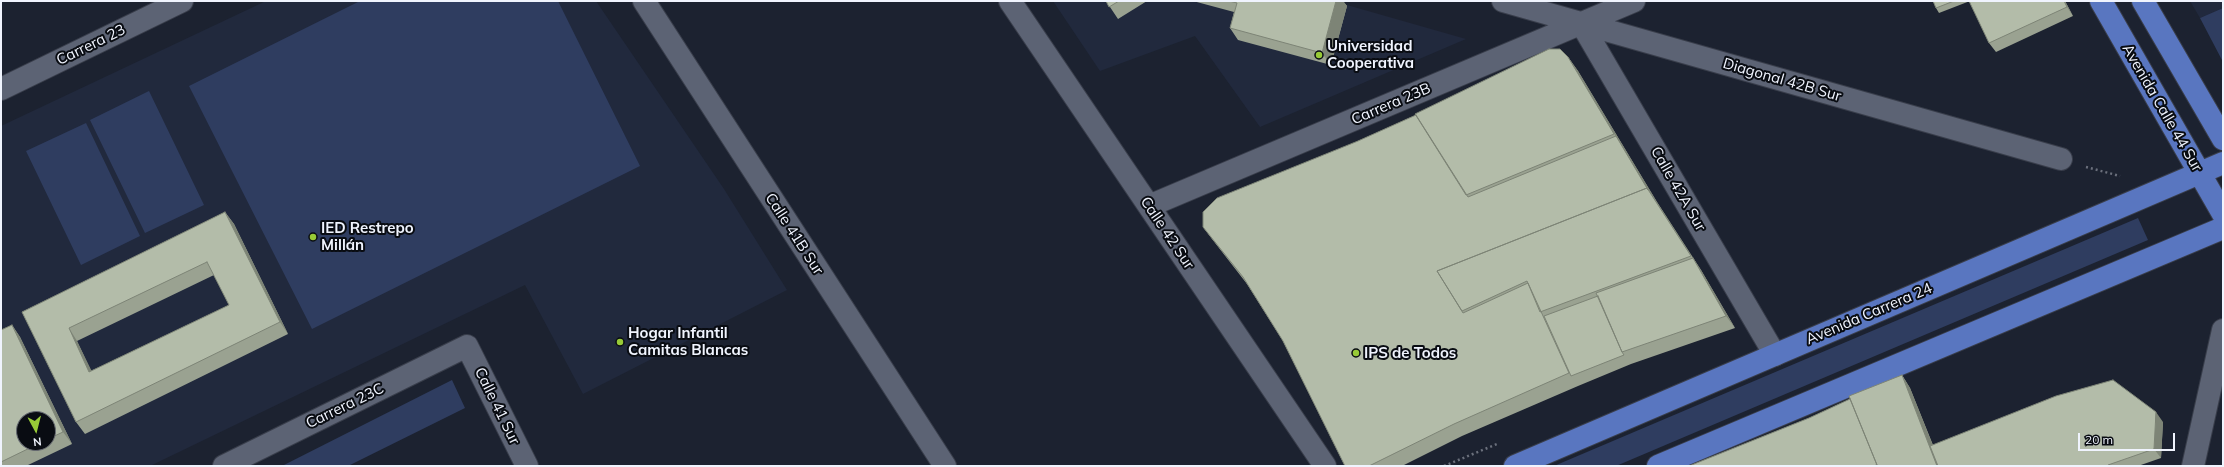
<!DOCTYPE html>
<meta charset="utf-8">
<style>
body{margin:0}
#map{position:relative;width:2224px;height:467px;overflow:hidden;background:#1c2230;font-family:Mulish,sans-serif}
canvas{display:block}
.frame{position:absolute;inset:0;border:2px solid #f0f4fe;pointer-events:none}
.north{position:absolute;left:16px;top:411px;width:40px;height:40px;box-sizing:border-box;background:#090c12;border:1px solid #656970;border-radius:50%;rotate:173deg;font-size:11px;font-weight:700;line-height:16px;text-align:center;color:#f0f4fe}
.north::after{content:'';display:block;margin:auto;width:14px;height:18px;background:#98cb37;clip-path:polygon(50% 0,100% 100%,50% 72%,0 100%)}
.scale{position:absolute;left:2078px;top:433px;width:97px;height:18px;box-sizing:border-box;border:2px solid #f0f4fe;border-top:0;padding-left:5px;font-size:12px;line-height:14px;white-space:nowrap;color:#f0f4fe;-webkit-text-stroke:3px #090c12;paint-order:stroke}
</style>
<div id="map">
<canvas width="2224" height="467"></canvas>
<div class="frame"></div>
<div class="north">N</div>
<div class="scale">20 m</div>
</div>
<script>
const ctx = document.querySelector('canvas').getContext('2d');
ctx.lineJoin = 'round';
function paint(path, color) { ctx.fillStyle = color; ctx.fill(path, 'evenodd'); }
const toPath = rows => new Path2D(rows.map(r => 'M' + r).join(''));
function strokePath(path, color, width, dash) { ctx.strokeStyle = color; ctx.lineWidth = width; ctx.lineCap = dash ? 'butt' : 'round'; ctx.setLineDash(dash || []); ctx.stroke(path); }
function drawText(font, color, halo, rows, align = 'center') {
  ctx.font = font + ' Mulish,sans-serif'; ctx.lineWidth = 4; ctx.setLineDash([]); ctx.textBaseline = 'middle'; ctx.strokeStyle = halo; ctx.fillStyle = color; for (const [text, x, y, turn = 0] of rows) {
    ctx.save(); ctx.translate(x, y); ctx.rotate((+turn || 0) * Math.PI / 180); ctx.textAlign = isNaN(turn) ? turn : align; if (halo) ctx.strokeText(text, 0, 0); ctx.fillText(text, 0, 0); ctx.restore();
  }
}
const built = toPath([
 [266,1,596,1,724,189,787,290,583,394,525,285,150,466,1,466,1,126],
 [24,419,48,419,48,443,24,443],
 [1053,1,1333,1,1466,39,1260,127,1195,36,1100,71],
 [2190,1,2223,1,2223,8,2200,18]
]);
const green = toPath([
 [360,1,558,1,640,166,312,329,189,86],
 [2223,8,2223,62,2200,18],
 [149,91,204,205,145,233,90,120],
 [86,123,140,236,81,265,26,151],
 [2138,218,2148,240,1616,466,1554,466],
 [452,380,465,408,348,466,282,466]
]);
const path = toPath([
 [2086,167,2120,176],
 [1444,466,1497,444]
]);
const minor = toPath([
 [644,1,945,466],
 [1010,1,1325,466],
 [1503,1,2061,159],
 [1581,23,1775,355],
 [1,89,182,1],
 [1149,206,1634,1],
 [224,466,467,346,527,466],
 [2193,466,2223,330]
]);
const major = toPath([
 [2101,1,2223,214],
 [2143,1,2223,139],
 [1515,466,2223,163],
 [1658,466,2223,228]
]);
const wall = toPath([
 [1106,1,1147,1,1118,19],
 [1193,1,1343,1,1347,6,1331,65,1238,40,1230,28,1234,12],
 [1933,1,2065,1,2073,16,1996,52,1989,43,1970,1,1939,13,1936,8],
 [1568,57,1578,71,1657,202,1701,270,1735,328,1631,364,1578,386,1462,436,1402,466,1345,466,1283,341,1247,284,1212,239,1203,227,1358,141,1416,115],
 [225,212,234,224,288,334,85,434,76,422,22,312],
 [214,275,229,305,91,371,77,341],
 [12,325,20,337,72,444,26,466,1,466,1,330],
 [48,419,48,443,24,443],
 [1902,375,1910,388,1933,445,2163,422,2161,458,2138,466,1689,466,1809,418]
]);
const shadedWall = toPath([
 [1336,1,1343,1,1347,6,1331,65,1322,53],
 [2064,1,2065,1,2073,16,2067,7],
 [1568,57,1578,71,1657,202,1701,270,1735,328,1726,316,1693,258,1647,188,1648,190],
 [225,212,234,224,288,334,280,322],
 [12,325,20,337,72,444,63,432],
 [69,328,77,341,98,384,89,372],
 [1902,375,1910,388,1941,466,1937,466],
 [2156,412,2163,422,2161,458,2154,449]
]);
const building = toPath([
 [1106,1,1119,1,1109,7,1106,1],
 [1229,1,1336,1,1322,53,1230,28,1237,3,1229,1],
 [1933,1,1954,1,1936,8,1933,1],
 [1969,1,2064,1,2067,7,1989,43,1969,1],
 [1549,49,1560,49,1568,57,1614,134,1466,195,1415,114,1549,49],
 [1416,115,1468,197,1616,136,1648,190,1647,188,1437,271,1463,313,1528,283,1569,373,1454,424,1369,466,1345,466,1283,341,1243,277,1203,227,1203,212,1217,198,1358,141,1416,115],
 [1647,188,1691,256,1540,312,1527,281,1462,311,1437,271,1647,188],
 [225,212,280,322,76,422,22,312,225,212],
 [207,262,229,305,89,372,69,328,207,262],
 [1693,258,1726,316,1622,352,1596,293,1693,258],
 [1598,296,1622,352,1624,355,1571,376,1544,316,1598,296],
 [12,325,63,432,48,439,48,419,24,419,24,443,40,443,1,462,1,330,12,325],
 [1902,375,1937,466,1873,466,1877,465,1849,396,1902,375],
 [2113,380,2156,412,2154,449,2108,465,2108,466,1938,466,1930,446,2056,396,2113,380],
 [1850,399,1877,465,1873,466,1689,466,1809,418,1850,399]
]);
const markers = [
 [1319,55,4,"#98cb37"],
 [313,237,4,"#98cb37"],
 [620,342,4,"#98cb37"],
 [1356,353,4,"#98cb37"]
];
const streetNames = [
 ["Carrera 23",91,45,-26],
 ["Diagonal 42B Sur",1782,80,16],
 ["Carrera 23B",1391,104,-23],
 ["Avenida Calle 44 Sur",2162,108,60],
 ["Calle 42A Sur",1678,189,60],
 ["Calle 42 Sur",1167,233,56],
 ["Calle 41B Sur",794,234,57],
 ["Avenida Carrera 24",1869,314,-23],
 ["Carrera 23C",345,406,-26],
 ["Calle 41 Sur",497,406,64]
];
const poiNames = [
 ["Universidad",1327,46],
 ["Cooperativa",1327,63],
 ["IED Restrepo",321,228],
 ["Millán",321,245],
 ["Hogar Infantil",628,333],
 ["Camitas Blancas",628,350],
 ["IPS de Todos",1364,353]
];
paint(built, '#21293d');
paint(green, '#2f3d60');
strokePath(minor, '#393e4b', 24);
strokePath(major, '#393e4b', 24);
strokePath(path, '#6b707c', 2.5, [2, 3]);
strokePath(minor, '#5c6374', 22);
strokePath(major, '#5976c0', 22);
paint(wall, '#9aa291');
paint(shadedWall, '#7d8476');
paint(building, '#b3bca9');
strokePath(building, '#7d8476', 1);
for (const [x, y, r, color] of markers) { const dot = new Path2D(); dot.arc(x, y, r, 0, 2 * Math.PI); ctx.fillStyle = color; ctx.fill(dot); strokePath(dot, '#090c12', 1.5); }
drawText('15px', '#f0f4fe', '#090c12', streetNames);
drawText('bold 15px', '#f0f4fe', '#090c12', poiNames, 'left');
</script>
